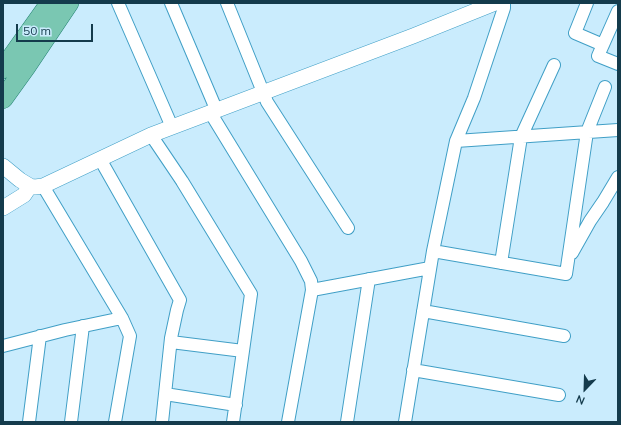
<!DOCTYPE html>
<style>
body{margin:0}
#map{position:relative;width:621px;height:425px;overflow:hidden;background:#caecfd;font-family:Mulish,sans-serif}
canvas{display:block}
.frame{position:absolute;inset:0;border:4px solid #143b4c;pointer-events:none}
.north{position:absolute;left:565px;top:369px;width:40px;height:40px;-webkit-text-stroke:3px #caecfd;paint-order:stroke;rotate:203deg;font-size:11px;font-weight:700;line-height:16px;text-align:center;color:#143b4c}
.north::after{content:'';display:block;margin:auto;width:14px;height:18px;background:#143b4c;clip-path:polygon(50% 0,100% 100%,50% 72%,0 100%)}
.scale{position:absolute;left:16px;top:24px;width:77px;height:18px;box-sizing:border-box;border:2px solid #143b4c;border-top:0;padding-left:5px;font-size:12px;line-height:14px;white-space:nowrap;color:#143b4c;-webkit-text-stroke:3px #caecfd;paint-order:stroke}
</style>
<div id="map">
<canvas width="621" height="425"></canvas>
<div class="frame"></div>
<div class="north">N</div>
<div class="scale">50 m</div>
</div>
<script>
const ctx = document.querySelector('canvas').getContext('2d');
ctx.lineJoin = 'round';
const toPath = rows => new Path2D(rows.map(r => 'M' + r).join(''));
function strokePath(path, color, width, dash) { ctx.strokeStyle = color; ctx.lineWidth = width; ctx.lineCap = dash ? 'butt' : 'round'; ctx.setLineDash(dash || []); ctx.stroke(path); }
const minor = toPath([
 [118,3,172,127],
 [171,3,216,109],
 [227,3,267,102,348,228],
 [587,3,575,33,603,45],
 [618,11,598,56,618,64],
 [210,112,301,261,311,281,312,290,288,422],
 [151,135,182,181,251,294,233,422],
 [456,141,618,130],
 [100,159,180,300,177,310,171,338,162,422],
 [43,186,122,318,130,336,115,422],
 [433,251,566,274,587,132,605,87],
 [572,253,590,221,603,202,618,177],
 [501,263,521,137,554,65],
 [312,290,430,268],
 [423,311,564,336],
 [171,342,243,351],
 [3,346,65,330,122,318],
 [413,370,559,395],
 [165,394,236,405],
 [29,422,40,336],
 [71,422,83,326],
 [347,422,369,279],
 [405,422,433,251,456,141,474,98,504,8,504,3]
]);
const tertiary = toPath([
 [3,166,20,180,30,186,35,187,43,186,151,135,413,36,495,3],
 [3,208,24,195,30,186]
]);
const primary = toPath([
 [3,69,50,3],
 [3,99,26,67,69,3]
]);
strokePath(minor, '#409fc6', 14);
strokePath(tertiary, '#409fc6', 16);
strokePath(primary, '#1d7e6c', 20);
strokePath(minor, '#fff', 12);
strokePath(tertiary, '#fff', 15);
strokePath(primary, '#7ac7b2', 19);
</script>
